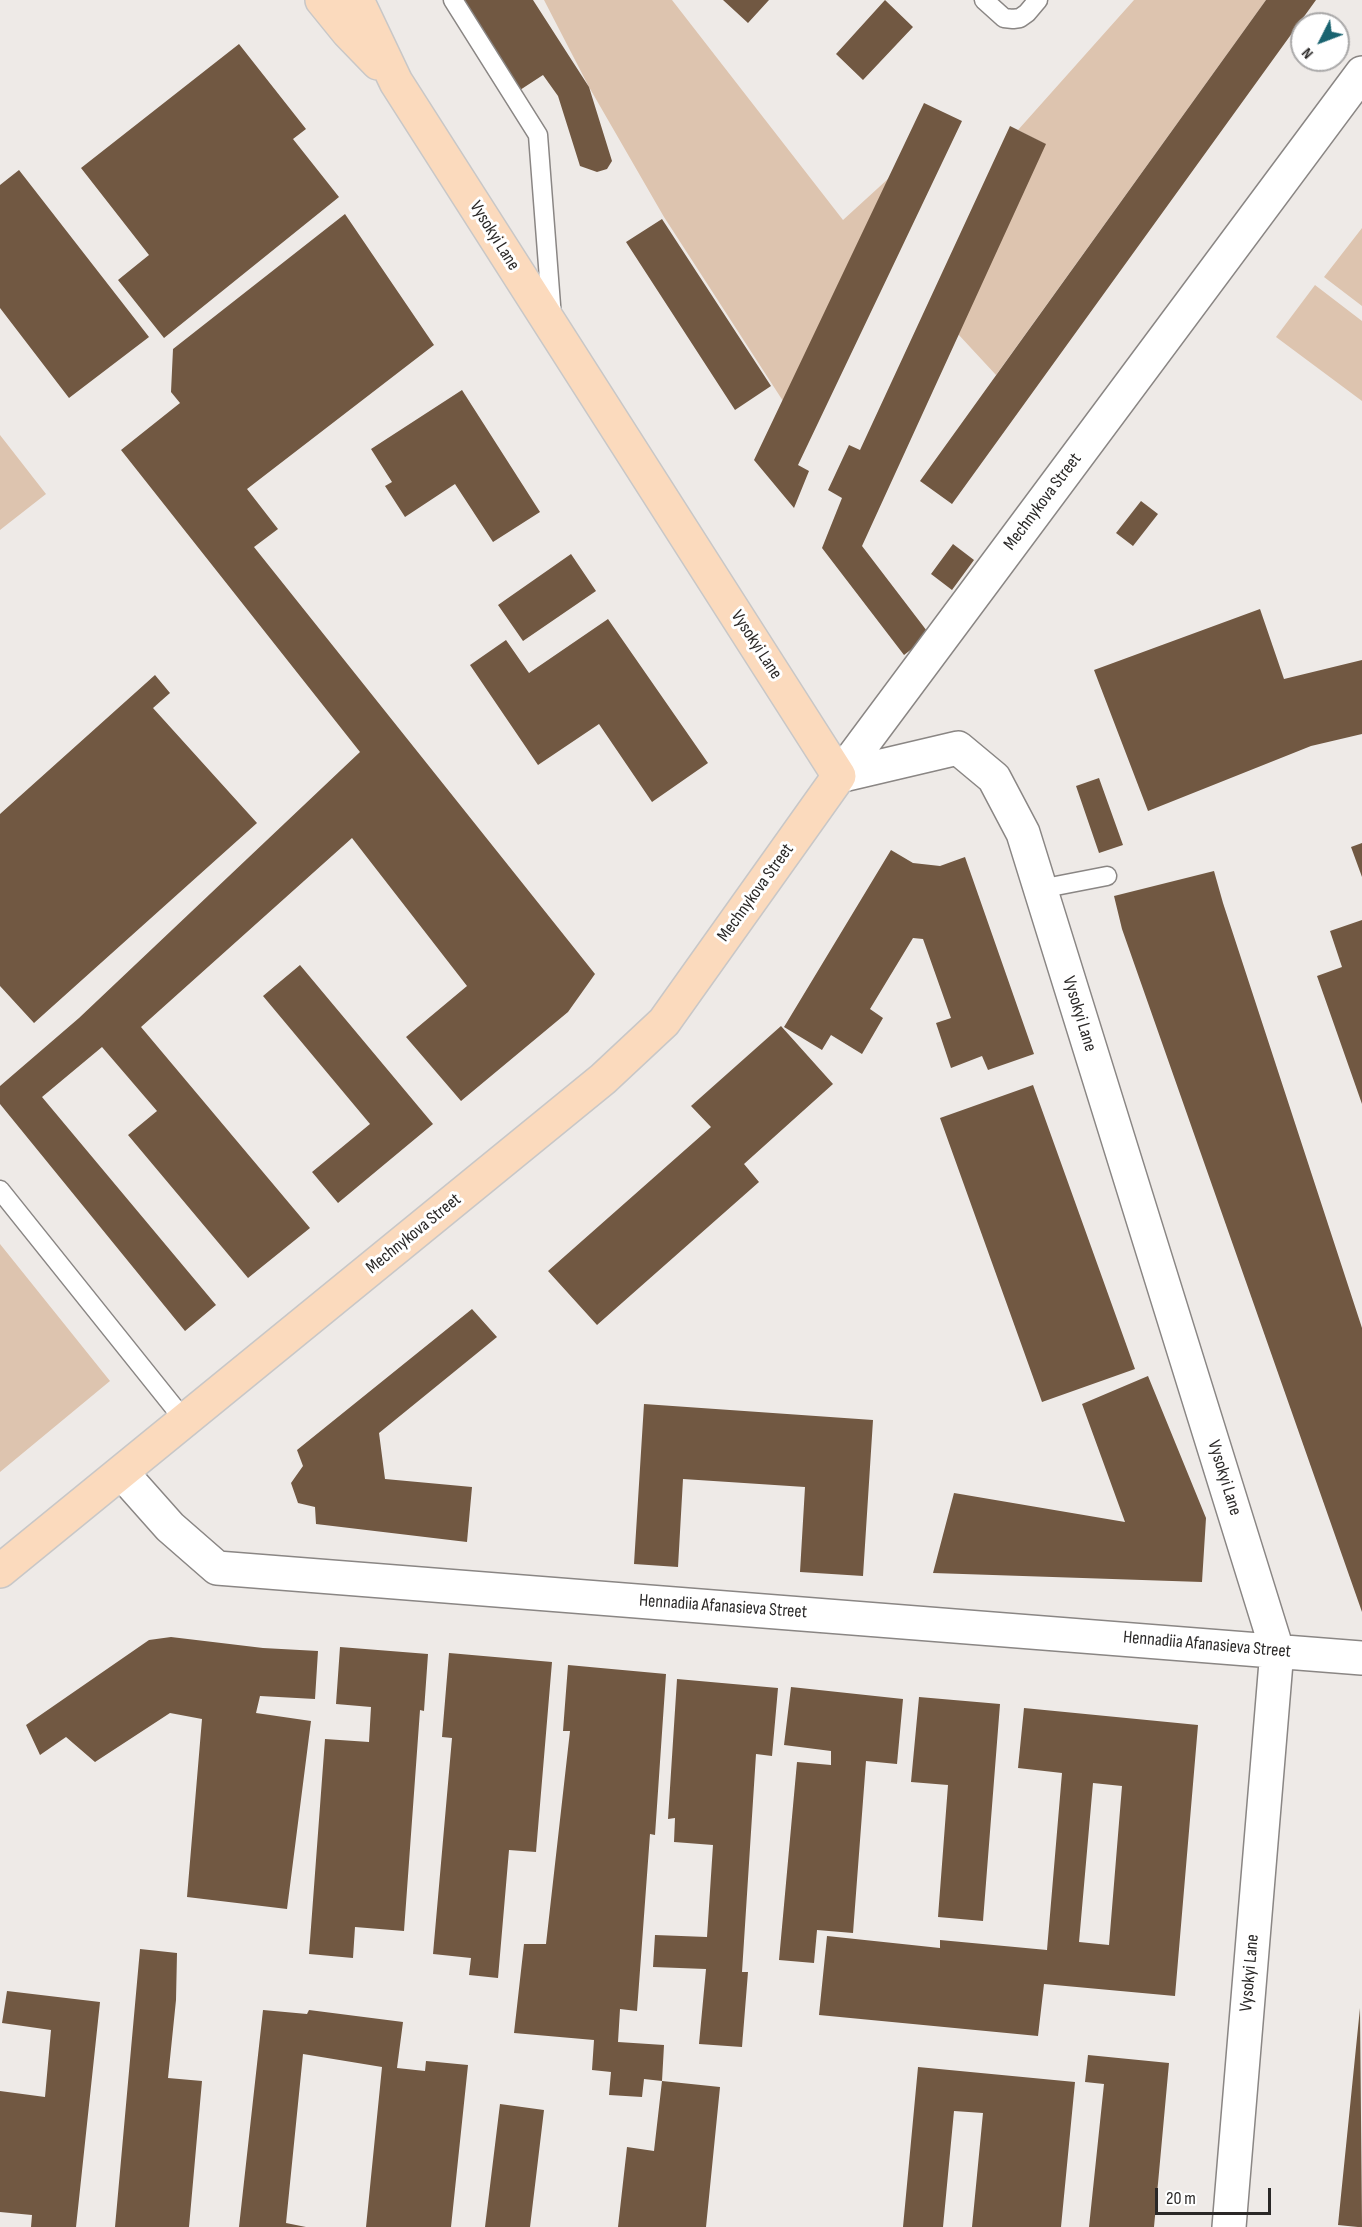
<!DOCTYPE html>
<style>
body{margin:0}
#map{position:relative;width:1362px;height:2227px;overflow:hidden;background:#eeeae7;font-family:"Sofia Sans Condensed",sans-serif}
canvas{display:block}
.north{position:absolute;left:1290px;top:12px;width:60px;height:60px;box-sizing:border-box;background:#fff;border:2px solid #aaa9a9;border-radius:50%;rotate:228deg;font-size:16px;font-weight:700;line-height:24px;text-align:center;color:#2a2827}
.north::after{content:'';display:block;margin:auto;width:21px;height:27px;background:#196370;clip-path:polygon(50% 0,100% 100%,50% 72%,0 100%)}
.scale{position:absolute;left:1155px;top:2188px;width:116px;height:27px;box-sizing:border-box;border:3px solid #2a2827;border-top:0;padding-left:8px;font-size:18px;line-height:21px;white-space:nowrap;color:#2a2827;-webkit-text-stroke:4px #fff;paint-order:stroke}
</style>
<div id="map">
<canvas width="1362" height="2227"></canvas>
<div class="north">N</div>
<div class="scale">20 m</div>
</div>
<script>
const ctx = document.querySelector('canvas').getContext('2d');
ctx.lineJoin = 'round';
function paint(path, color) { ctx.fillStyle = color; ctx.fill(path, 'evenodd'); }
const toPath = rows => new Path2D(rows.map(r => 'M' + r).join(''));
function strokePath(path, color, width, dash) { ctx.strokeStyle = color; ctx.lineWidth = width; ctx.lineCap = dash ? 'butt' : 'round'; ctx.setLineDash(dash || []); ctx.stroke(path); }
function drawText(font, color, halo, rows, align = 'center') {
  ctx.font = font + ' "Sofia Sans Condensed",sans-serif'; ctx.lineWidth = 6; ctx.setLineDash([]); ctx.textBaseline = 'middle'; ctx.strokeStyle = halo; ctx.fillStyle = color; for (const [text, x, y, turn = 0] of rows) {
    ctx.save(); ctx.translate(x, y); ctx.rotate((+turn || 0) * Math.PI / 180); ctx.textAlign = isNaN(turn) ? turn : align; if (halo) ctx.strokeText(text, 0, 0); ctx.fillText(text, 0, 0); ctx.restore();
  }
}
const green = toPath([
 [544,0,672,0,843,220,889,178,783,401,664,217,589,87],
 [1134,0,1266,0,996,375,958,334,1045,144,1018,130],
 [1362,228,1362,306,1324,277],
 [1315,285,1362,321,1362,401,1276,337],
 [0,435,46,494,0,530],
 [0,1244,110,1381,0,1472]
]);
const building = toPath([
 [462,0,533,0,589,87,612,161,607,169,597,172,580,166,558,96,543,75,520,90],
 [723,0,769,0,748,23],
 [885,0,913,27,863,80,836,54],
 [1266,0,1316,0,952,504,920,481],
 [239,44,306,129,293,139,339,197,164,338,118,280,149,255,81,168],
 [924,103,962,121,798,465,809,471,794,508,754,460],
 [1010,126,1046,144,862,546,930,635,904,655,822,548,842,498,828,490,849,445,860,450],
 [19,170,149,337,69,398,0,308,0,185],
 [345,214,434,345,247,489,278,529,254,547,595,974,568,1012,461,1101,406,1037,467,986,352,838,141,1027,310,1228,248,1278,128,1135,157,1111,102,1047,42,1097,216,1305,185,1331,0,1104,0,1086,79,1018,360,752,121,450,180,403,171,392,173,349],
 [662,219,771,386,735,410,626,242],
 [462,390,540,512,493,542,455,484,405,517,385,486,392,482,371,449],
 [1141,501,1158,514,1133,546,1116,533],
 [953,544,974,560,952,590,931,574],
 [571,554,596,591,523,641,498,605],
 [1260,609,1284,679,1362,660,1362,734,1311,746,1148,811,1094,670],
 [608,619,708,763,652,802,599,724,538,765,470,665,506,640,529,673],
 [155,675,170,693,153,708,257,823,34,1023,0,986,0,814],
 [1099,778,1123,845,1099,853,1076,786],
 [1362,843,1362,877,1351,847],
 [891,850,913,863,940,866,965,857,1034,1054,988,1070,982,1056,951,1068,936,1023,951,1018,923,939,913,938,870,1009,883,1018,862,1054,831,1035,822,1050,784,1027],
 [1214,871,1223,903,1362,1328,1362,1612,1122,929,1114,896],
 [1362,920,1362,1104,1317,976,1342,967,1330,931],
 [300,965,433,1124,338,1203,312,1172,370,1124,263,996],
 [781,1026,833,1084,744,1164,759,1182,597,1325,548,1271,711,1127,691,1106],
 [1033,1085,1135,1369,1042,1402,940,1118],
 [472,1309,497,1337,379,1433,385,1479,472,1487,467,1542,316,1524,315,1507,298,1503,291,1483,303,1466,297,1450],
 [1148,1376,1206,1518,1202,1582,933,1573,954,1493,1125,1522,1082,1404],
 [644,1404,873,1420,863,1576,800,1572,805,1487,683,1479,678,1567,634,1564],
 [171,1637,263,1648,318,1651,315,1699,260,1696,256,1713,311,1721,287,1909,187,1897,202,1719,170,1713,95,1762,66,1737,40,1755,26,1725,149,1640],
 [340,1647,428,1654,424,1711,420,1710,404,1931,355,1927,353,1958,309,1954,325,1739,369,1742,371,1707,336,1704],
 [449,1653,552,1662,536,1852,509,1850,498,1978,469,1975,471,1958,433,1954,452,1738,442,1737],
 [568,1665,666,1674,655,1835,650,1834,637,2011,620,2009,618,2042,664,2045,662,2081,720,2087,706,2227,618,2227,627,2147,654,2151,662,2081,644,2079,642,2097,609,2095,611,2072,592,2070,594,2040,514,2033,524,1944,546,1944,570,1731,563,1731],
 [677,1679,778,1688,772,1756,756,1754,742,1972,748,1972,742,2047,699,2044,706,1969,653,1967,655,1935,707,1937,713,1845,674,1842,675,1818,668,1819],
 [791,1687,903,1699,897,1764,866,1761,853,1933,817,1930,814,1963,779,1960,797,1762,831,1765,831,1751,784,1745],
 [919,1697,1000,1704,983,1921,938,1917,948,1785,911,1782],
 [1024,1708,1198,1725,1175,1996,1044,1984,1038,2036,819,2015,827,1936,940,1948,940,1940,1047,1950,1062,1773,1018,1768],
 [1093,1783,1122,1786,1109,1945,1079,1942],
 [140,1949,177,1953,176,2000,168,2078,202,2081,189,2227,115,2227],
 [7,1991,100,2002,76,2227,31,2227,32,2215,0,2212,0,2091,45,2097,51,2030,2,2023],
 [1360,2008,1362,2227,1358,2227,1338,2225],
 [263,2010,307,2014,309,2010,403,2022,397,2068,425,2071,426,2061,468,2065,451,2227,366,2227,382,2067,303,2054,286,2223,306,2227,239,2227],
 [1088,2055,1169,2063,1154,2227,1089,2227,1104,2084,1085,2082],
 [918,2067,1075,2082,1061,2227,972,2227,983,2113,954,2111,943,2227,903,2227],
 [500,2104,544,2110,530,2227,485,2227]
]);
const service = toPath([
 [453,0,538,135,552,318],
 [984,0,1004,18,1013,19,1020,18,1027,13,1038,0],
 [1040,889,1107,876],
 [0,1190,185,1421]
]);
const minor = toPath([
 [839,776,958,748,994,778,1023,833,1277,1650,1229,2227],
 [839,776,1362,73],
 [122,1473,170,1527,217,1568,1362,1658]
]);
const primary = toPath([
 [322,0,348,32,378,63],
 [0,1571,603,1079,664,1022,839,776,396,82,357,0]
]);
const streetNames = [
 ["Vysokyi Lane",494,236,58],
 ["Mechnykova Street",1043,502,-53],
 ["Vysokyi Lane",756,645,57],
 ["Mechnykova Street",756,893,-54],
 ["Vysokyi Lane",1079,1014,73],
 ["Mechnykova Street",414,1234,-39],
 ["Vysokyi Lane",1224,1478,73],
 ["Hennadiia Afanasieva Street",723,1607,4],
 ["Hennadiia Afanasieva Street",1207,1645,5],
 ["Vysokyi Lane",1250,1973,-85]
];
paint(green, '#ddc4af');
paint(building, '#715842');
strokePath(service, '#8a8684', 21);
strokePath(minor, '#8a8684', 36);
strokePath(primary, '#c8c7c7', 36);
strokePath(service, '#fff', 18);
strokePath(minor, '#fff', 33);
strokePath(primary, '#fbdabd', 33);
drawText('18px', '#2a2827', '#fff', streetNames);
</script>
